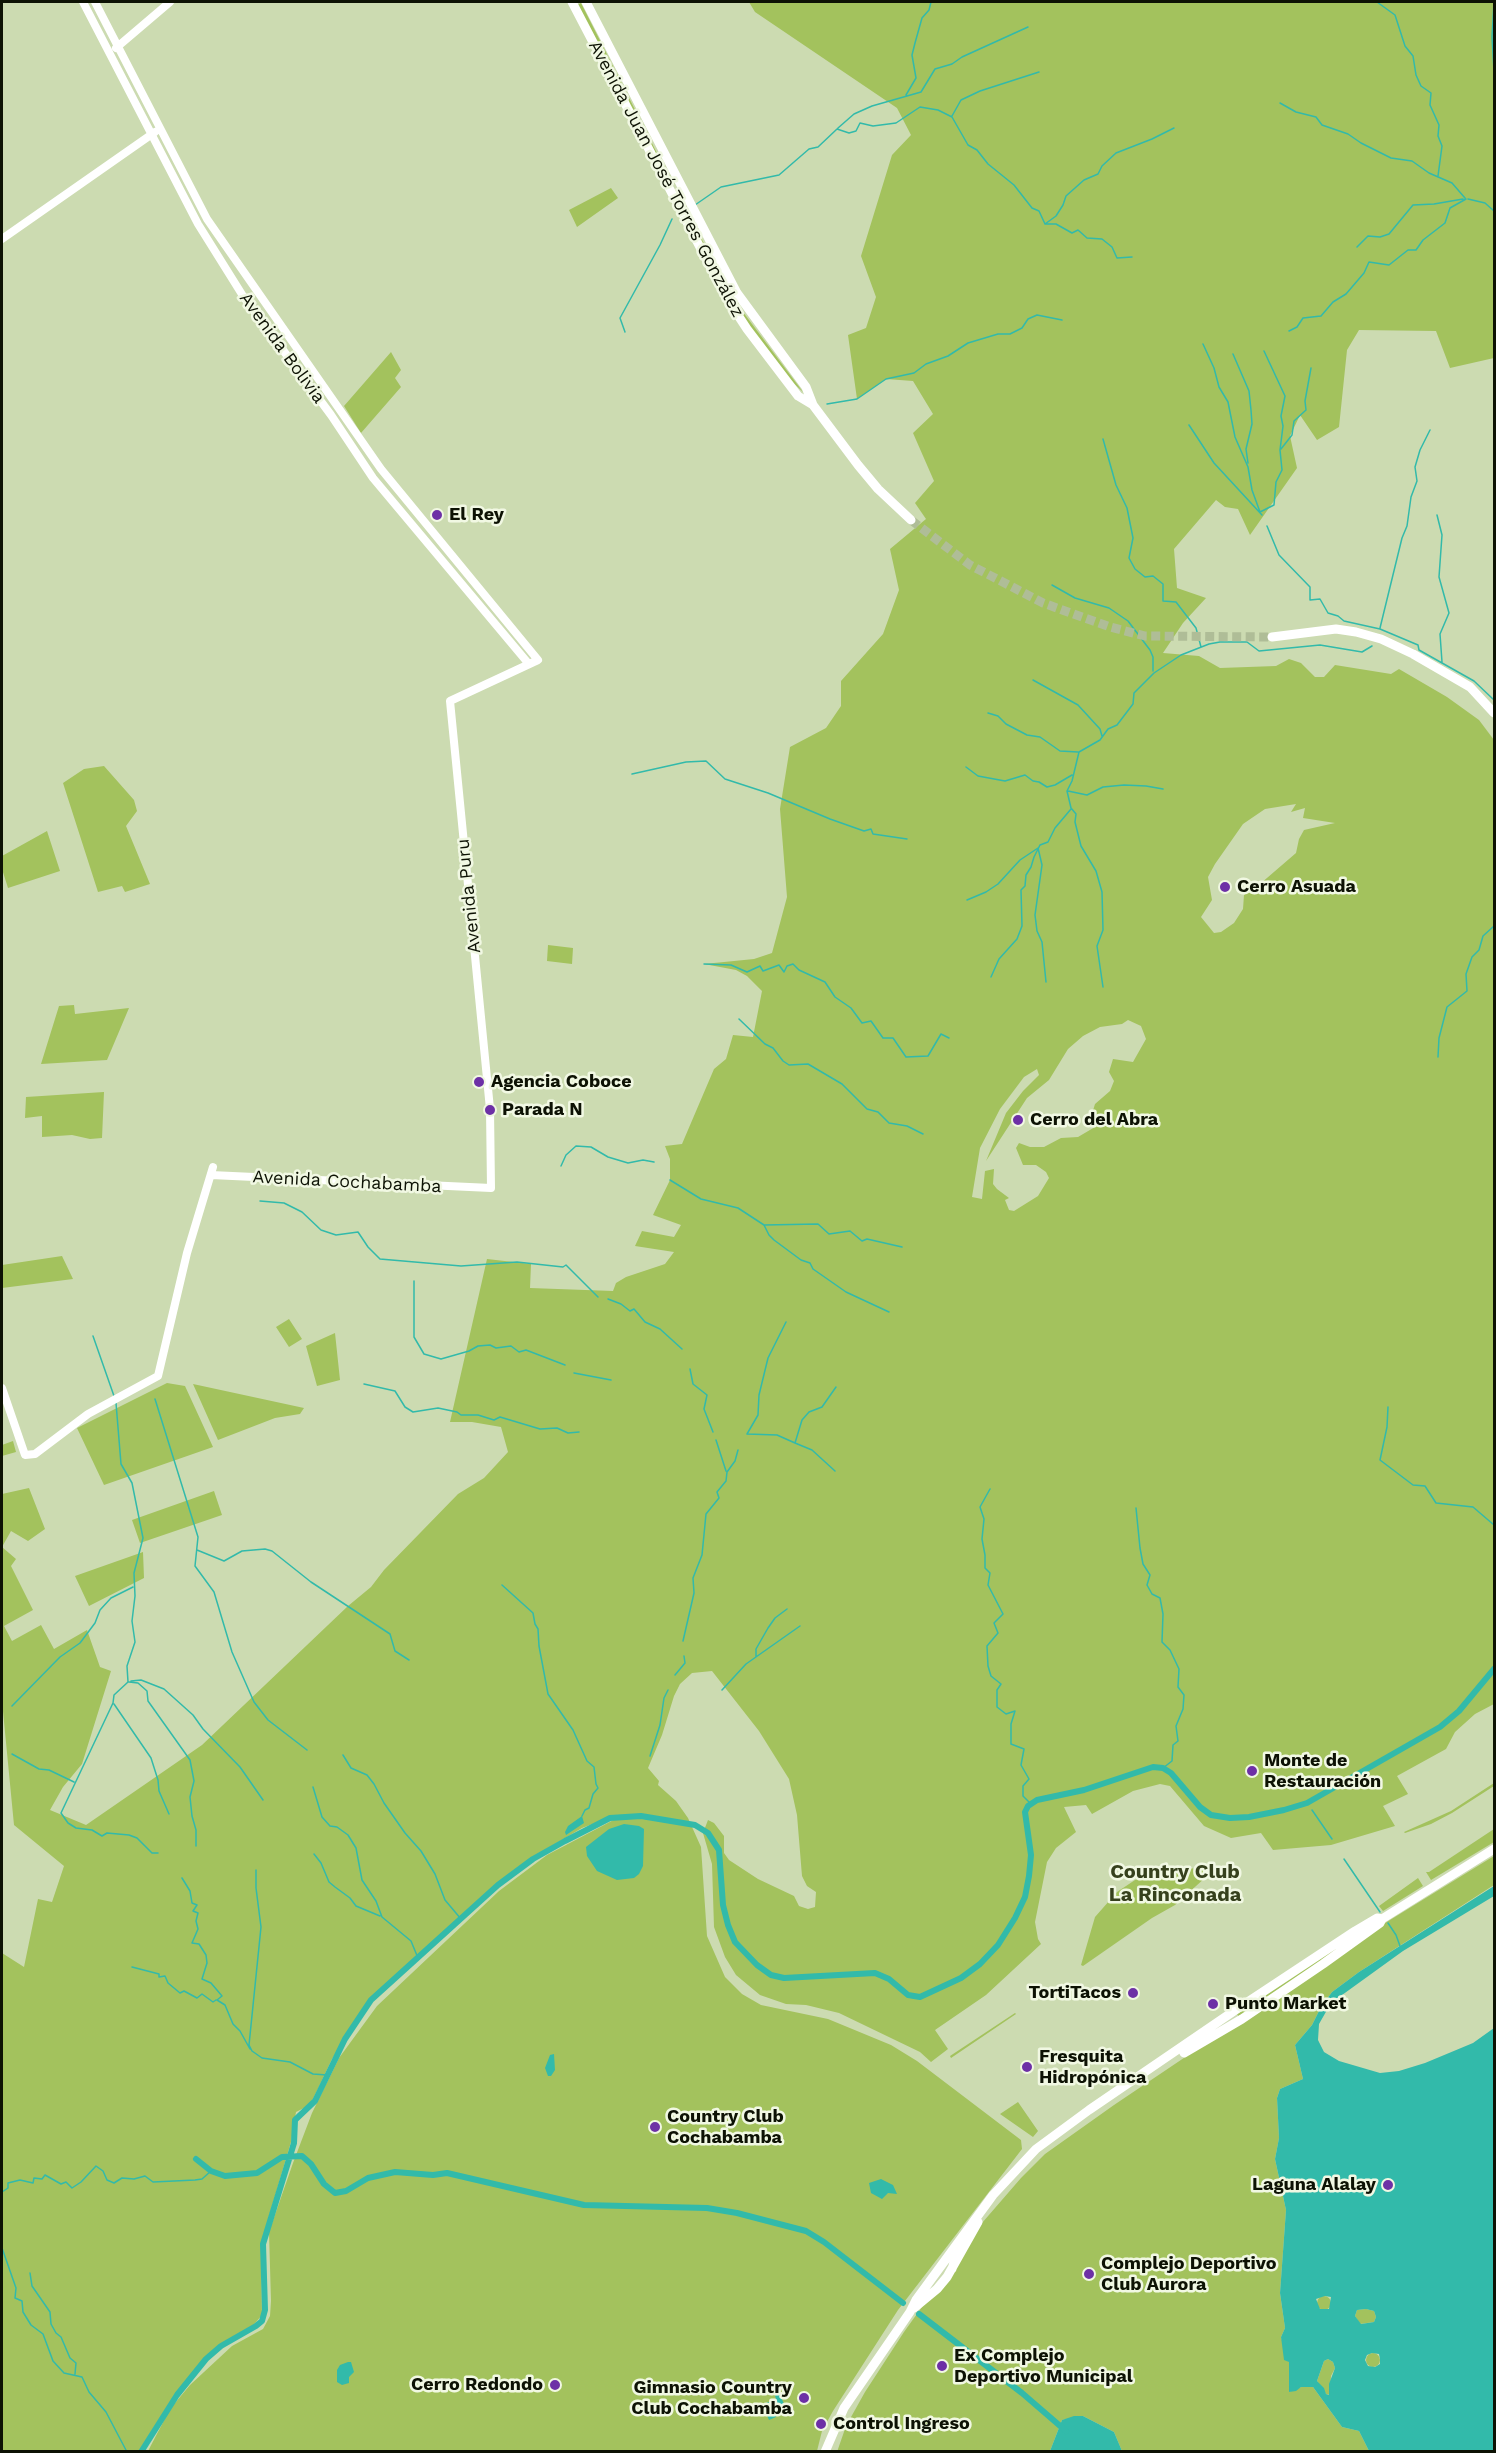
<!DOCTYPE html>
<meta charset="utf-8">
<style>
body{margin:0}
#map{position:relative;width:1496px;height:2453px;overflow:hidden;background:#ccdbb1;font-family:"Work Sans",sans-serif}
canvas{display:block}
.frame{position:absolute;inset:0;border:3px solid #0d1204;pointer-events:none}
</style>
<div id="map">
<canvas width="1496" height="2453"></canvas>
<div class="frame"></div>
</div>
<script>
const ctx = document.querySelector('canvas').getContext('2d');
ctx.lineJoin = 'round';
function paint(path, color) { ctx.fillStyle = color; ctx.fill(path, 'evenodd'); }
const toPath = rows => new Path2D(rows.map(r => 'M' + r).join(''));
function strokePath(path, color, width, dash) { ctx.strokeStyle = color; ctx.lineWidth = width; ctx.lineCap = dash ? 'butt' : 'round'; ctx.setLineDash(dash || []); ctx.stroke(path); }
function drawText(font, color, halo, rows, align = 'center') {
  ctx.font = font + ' "Work Sans",sans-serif'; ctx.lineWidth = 5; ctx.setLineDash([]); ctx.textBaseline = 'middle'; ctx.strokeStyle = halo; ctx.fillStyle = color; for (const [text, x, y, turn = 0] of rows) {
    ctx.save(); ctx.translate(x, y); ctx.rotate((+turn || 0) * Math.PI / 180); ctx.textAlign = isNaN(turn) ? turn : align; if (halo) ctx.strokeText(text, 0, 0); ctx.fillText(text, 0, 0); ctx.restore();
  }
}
const green = toPath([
 [749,2,1494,2,1494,358,1450,368,1436,331,1359,330,1347,350,1339,427,1317,440,1300,415,1290,436,1297,468,1250,535,1238,509,1225,507,1216,500,1174,549,1177,588,1206,598,1183,623,1163,653,1199,656,1220,668,1276,666,1289,659,1301,663,1315,677,1324,677,1335,665,1391,674,1399,669,1447,697,1479,720,1494,740,1494,1704,1475,1714,1455,1732,1446,1749,1397,1776,1408,1794,1383,1806,1395,1826,1331,1845,1273,1850,1261,1833,1231,1838,1204,1826,1170,1786,1160,1784,1133,1791,1092,1814,1086,1805,1064,1807,1076,1832,1056,1848,1047,1862,1035,1922,1038,1939,1041,1944,986,1995,935,2030,948,2049,931,2062,920,2052,839,2013,806,2005,786,2004,760,1995,736,1975,725,1957,714,1927,712,1864,703,1833,708,1820,714,1823,724,1836,724,1853,729,1860,758,1879,794,1896,799,1906,808,1909,815,1907,816,1892,807,1886,802,1876,797,1815,789,1779,759,1731,712,1671,692,1673,680,1684,674,1696,662,1735,648,1768,659,1781,658,1785,676,1801,688,1818,701,1847,707,1936,725,1977,742,1994,761,2005,828,2019,891,2045,917,2061,1021,2140,1022,2149,898,2310,833,2411,822,2431,817,2451,148,2451,170,2409,190,2385,232,2346,263,2329,270,2316,271,2301,269,2232,293,2163,312,2113,339,2058,377,2006,499,1891,547,1855,623,1815,611,1817,582,1828,533,1857,497,1884,370,1998,332,2059,313,2099,308,2106,296,2112,291,2142,261,2243,262,2315,251,2328,219,2346,205,2357,175,2394,139,2451,2,2451,2,1953,24,1967,38,1899,52,1902,64,1866,14,1825,2,1701,2,1494,29,1488,45,1529,28,1541,11,1531,2,1547,16,1559,11,1566,33,1610,4,1626,12,1641,41,1625,54,1649,87,1630,100,1667,111,1671,82,1764,63,1787,50,1810,86,1825,202,1745,348,1606,371,1587,384,1570,458,1494,484,1478,508,1452,501,1427,472,1422,450,1422,487,1259,531,1264,530,1288,613,1291,616,1283,626,1277,665,1264,674,1252,635,1246,642,1231,674,1237,681,1225,653,1215,670,1180,670,1159,665,1146,682,1144,714,1069,726,1059,733,1035,753,1037,762,991,747,976,736,970,704,964,754,959,772,953,787,897,780,809,790,747,826,728,841,706,841,681,883,634,899,590,890,549,926,519,915,503,934,481,913,433,933,414,913,381,886,379,857,399,848,335,866,328,876,297,861,256,892,155,911,135,897,108,755,12],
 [1296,804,1291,812,1305,808,1303,818,1335,823,1304,830,1299,839,1296,853,1260,884,1244,895,1243,909,1234,923,1221,932,1214,933,1201,917,1212,900,1208,877,1215,864,1243,824,1265,809],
 [1128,1020,1141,1026,1146,1039,1133,1062,1113,1059,1109,1072,1114,1081,1110,1091,1095,1104,1091,1117,1095,1127,1078,1137,1061,1138,1044,1147,1030,1147,1019,1143,1016,1148,1023,1165,1036,1165,1046,1172,1049,1178,1038,1196,1014,1211,1009,1210,1005,1200,1009,1198,997,1189,993,1184,994,1169,985,1171,982,1199,972,1197,980,1148,1000,1109,1024,1077,1037,1069,1039,1075,1023,1091,1006,1113,986,1161,1027,1098,1049,1080,1068,1049,1083,1036,1100,1027,1122,1024],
 [581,3,665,169,661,171,577,5],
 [611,188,618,198,577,227,569,210],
 [696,228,723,281,740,308,803,392,788,378,733,305,692,230],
 [391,352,401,370,395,378,401,387,361,433,344,406],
 [104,766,134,800,137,811,126,826,150,884,125,892,122,886,98,892,63,783,84,769],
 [47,831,60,871,8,888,2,869,2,856],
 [548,945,573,948,572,964,547,961],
 [74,1005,75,1014,129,1008,107,1060,41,1064,59,1006],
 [104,1092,102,1138,90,1139,72,1135,42,1137,42,1116,25,1118,26,1097],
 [62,1256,73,1279,2,1288,2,1265],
 [289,1319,302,1339,289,1347,276,1327],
 [335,1333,340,1380,317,1386,306,1346],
 [167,1383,185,1386,213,1447,104,1485,77,1428],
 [193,1384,304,1408,300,1414,275,1418,218,1440],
 [13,1441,16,1452,2,1456,2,1445],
 [214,1491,222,1515,140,1543,132,1520],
 [143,1552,144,1578,89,1606,75,1576],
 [1494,1783,1494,1786,1452,1813,1431,1824,1405,1833,1404,1832,1451,1811],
 [1494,1829,1494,1842,1431,1880,1426,1872,1429,1872],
 [1494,1856,1494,1885,1359,1972,1332,1992,1321,2007,1312,2025,1295,2045,1303,2079,1280,2089,1277,2098,1279,2138,1275,2159,1286,2210,1280,2293,1285,2328,1281,2337,1289,2362,1289,2392,1301,2387,1313,2387,1342,2427,1359,2431,1369,2451,1122,2451,1114,2432,1083,2416,1062,2420,1050,2451,837,2452,846,2426,865,2392,904,2332,982,2223,1021,2178,1045,2154,1114,2105,1377,1928],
 [1190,1868,1203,1870,1206,1877,1175,1905,1152,1918,1083,1966,1081,1965,1095,1917,1117,1892,1135,1880,1155,1873,1168,1869],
 [1418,1878,1423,1886,1383,1911,1379,1906],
 [1354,1934,1356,1937,1239,2017,1237,2014],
 [1015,2013,1016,2014,951,2058,950,2056],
 [1018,2102,1038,2131,1033,2137,1000,2114],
 '1317 2303a7 7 0 1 1 14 0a7 7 0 1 1-14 0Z',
 [1366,2309,1374,2311,1376,2317,1374,2322,1360,2324,1355,2316,1357,2310],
 '1366 2360a7 7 0 1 1 14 0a7 7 0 1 1-14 0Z',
 [1328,2359,1333,2362,1335,2368,1331,2376,1330,2395,1326,2394,1317,2381,1324,2361]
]);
const water = toPath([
 [582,1816,584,1823,566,1835,565,1832,568,1826],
 [624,1824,639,1826,644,1829,643,1866,639,1874,634,1878,617,1880,597,1871,587,1856,586,1847,609,1829],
 [1494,1886,1494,1896,1403,1951,1331,2003,1319,2024,1318,2040,1324,2052,1339,2061,1380,2073,1399,2071,1425,2063,1473,2043,1494,2028,1494,2451,1369,2451,1359,2431,1342,2427,1313,2387,1301,2387,1296,2391,1289,2392,1289,2362,1284,2360,1281,2337,1285,2328,1280,2293,1286,2210,1275,2159,1279,2138,1277,2098,1280,2089,1303,2079,1295,2045,1312,2025,1321,2007,1332,1992,1359,1972],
 [1325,2296,1331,2297,1329,2309,1320,2309,1316,2299],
 [1366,2309,1374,2311,1376,2317,1374,2322,1361,2324,1355,2316,1357,2310],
 [1372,2353,1379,2354,1380,2359,1380,2364,1375,2367,1368,2366,1365,2360,1367,2355],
 [1328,2359,1333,2362,1335,2368,1329,2384,1329,2395,1326,2394,1324,2388,1317,2381,1324,2361],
 [554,2054,555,2070,551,2076,548,2076,545,2068,550,2055],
 [881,2179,893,2185,897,2194,888,2193,882,2199,871,2193,869,2183],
 [348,2362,351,2362,354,2372,349,2377,349,2383,342,2385,337,2382,337,2370,340,2365],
 [779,2393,786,2408,774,2411,776,2417,769,2420,762,2404,776,2400,775,2395],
 [1074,2416,1083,2416,1114,2432,1122,2451,1050,2451,1062,2420]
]);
const stream = toPath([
 [1377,2,1395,15,1405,46,1413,56,1416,75,1421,86,1431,93,1430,105,1439,125,1438,136,1442,146,1438,176],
 [1494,2,1492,37,1494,71],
 [906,95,916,78,912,55,915,43,922,18,929,10,931,2],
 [1280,103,1296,112,1316,117,1322,125,1348,134,1361,143,1391,158,1412,161,1429,173,1452,183,1465,198],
 [952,116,961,100,980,91,1039,72],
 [838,128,854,114,872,106,921,92,935,69,952,64,962,57,1028,27],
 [1468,199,1485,203,1494,211],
 [695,205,721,187,779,175,809,149,818,147,837,129,849,133,856,131,860,123,873,126,896,123,920,107,938,110,952,117,968,145,977,150,988,164,1014,185,1032,208,1039,211,1045,224,1056,224,1072,233,1078,230,1087,238,1102,239,1112,247,1117,258,1132,257],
 [1045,224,1056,216,1063,205,1066,196,1084,180,1098,174,1102,166,1116,153,1152,139,1174,128],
 [1357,247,1368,236,1380,237,1389,234,1413,205,1434,204,1463,199],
 [1289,331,1297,327,1303,318,1321,316,1333,302,1346,294,1364,273,1369,262,1389,265,1408,250,1416,250,1423,240,1445,223,1450,208,1466,199],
 [625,332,620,318,660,245,672,219],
 [1203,344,1214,368,1219,387,1228,402,1235,437,1248,467,1252,490,1260,512,1274,505,1276,482,1282,470,1280,450,1283,426,1281,416,1285,396,1264,351],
 [1233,354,1249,391,1251,410,1252,424,1246,449,1248,463],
 [827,404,857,399,886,379,914,373,926,364,948,356,968,343,998,334,1010,334,1022,328,1028,319,1037,315,1062,320],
 [1189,425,1214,463,1262,515],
 [1103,439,1116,485,1127,508,1133,538,1129,558,1135,569,1145,577,1153,576,1163,584,1163,601,1176,602,1196,628,1201,647],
 [1281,449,1292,435,1294,421,1306,410,1305,401,1311,368],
 [1437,515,1442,535,1439,577,1449,613,1440,634,1442,662],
 [1267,526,1279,555,1310,587,1310,600,1320,599,1328,613,1338,616,1344,621,1380,629,1418,645,1419,650,1474,681,1494,700],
 [1052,585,1075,598,1109,608,1128,621,1150,650,1153,657,1153,671],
 [1380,628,1402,538,1407,526,1411,497,1417,481,1415,467,1420,450,1430,430],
 [1033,680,1078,705,1100,729,1102,736],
 [988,713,998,716,1006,724,1027,735,1040,737,1060,751,1078,752],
 [966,767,978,776,1005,781,1025,775,1033,781,1039,782,1047,787,1055,785,1072,775],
 [632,774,686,762,706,761,725,779,768,793,830,819,864,831,871,829,873,834,907,839],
 [1068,791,1087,795,1103,787,1124,785,1146,786,1163,789],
 [967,900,986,892,998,884,1020,860,1038,848,1042,865,1035,915,1037,931,1042,942,1046,982],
 [704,964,731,965,747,972,760,966,763,971,779,965,784,972,787,966,793,964,799,970,825,982,835,997,851,1008,862,1023,871,1021,883,1038,893,1038,906,1057,928,1056,941,1034,949,1038],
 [991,977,999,959,1017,939,1022,926,1021,890,1025,886,1026,875,1031,867,1034,857,1040,845,1048,842,1055,828,1071,809],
 [1103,987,1097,946,1103,930,1102,892,1096,871,1081,846,1075,822,1076,814,1071,808,1067,791,1072,781,1079,752,1100,740,1108,729,1117,725,1133,704,1134,693,1154,673,1181,655,1209,644,1220,642,1247,642,1259,651,1320,645,1362,652,1372,646],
 [739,1019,765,1044,773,1048,783,1061,789,1065,808,1064,842,1084,867,1109,878,1112,889,1123,907,1126,923,1134],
 [1438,1057,1439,1038,1447,1007,1467,991,1466,974,1472,957,1479,950,1483,936,1494,926],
 [561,1166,566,1155,576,1146,591,1147,608,1157,628,1163,643,1160,654,1162],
 [670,1180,701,1199,738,1208,764,1225,818,1224,829,1234,850,1231,862,1241,867,1239,902,1247],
 [260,1201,284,1203,302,1212,321,1230,336,1235,358,1232,368,1247,380,1259,461,1266,517,1262,563,1267,566,1265,598,1297],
 [764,1225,769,1235,774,1240,801,1260,810,1263,813,1269,846,1292,889,1312],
 [414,1281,414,1337,424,1354,441,1359,469,1351,478,1346,490,1345,496,1348,511,1346,519,1352,526,1350,565,1365],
 [608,1299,621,1304,630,1311,634,1309,645,1322,660,1329,682,1349],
 [786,1322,768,1358,759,1395,758,1415,747,1434,777,1435,795,1443,802,1420,809,1412,822,1407,836,1387],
 [93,1336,114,1396],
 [690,1369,693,1384,707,1395,704,1409,713,1432],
 [574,1373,611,1380],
 [364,1384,395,1391,405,1407,413,1412,438,1408,457,1412,461,1415,478,1415,494,1420,500,1417,540,1429,557,1428,568,1433,579,1432],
 [155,1399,198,1537,195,1566,214,1592,232,1652,254,1702,268,1720,307,1750],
 [116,1403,121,1464,132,1483,143,1538,134,1573,135,1596,132,1621,135,1642,127,1666,128,1682,114,1695,113,1703,61,1813,68,1823,76,1828,92,1830,102,1836,107,1833,129,1835,137,1838,152,1853,158,1853],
 [1388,1407,1387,1427,1380,1460,1413,1485,1425,1486,1436,1503,1473,1507,1494,1525],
 [716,1440,726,1471],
 [795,1443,812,1450,835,1471],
 [990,1489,980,1507,984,1519,982,1539,985,1555,985,1568,990,1573,988,1585,1003,1614,994,1623,998,1633,987,1646,988,1666,991,1676,1001,1684,997,1690,997,1707,1006,1714,1015,1711,1011,1724,1011,1744,1024,1749,1021,1765,1029,1779,1023,1786,1023,1796,1031,1804],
 [1136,1508,1140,1548,1143,1564,1150,1575,1147,1585,1152,1594,1160,1598,1163,1614,1162,1642,1170,1650,1179,1669,1178,1687,1184,1695,1183,1709,1176,1726,1178,1741,1173,1745,1172,1761,1163,1768],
 [197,1550,224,1561,242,1551,265,1549,272,1551,311,1582,390,1634,395,1651,409,1660],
 [502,1585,533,1613,535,1624,538,1629,539,1646,548,1694,573,1730,587,1761,594,1767,596,1784,598,1788,593,1794,589,1808,585,1810,582,1816],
 [683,1641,694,1593,693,1578,702,1555,706,1514,719,1498,717,1492,726,1481,727,1472,735,1461,738,1450],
 [756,1657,756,1649,768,1628,775,1618,787,1609],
 [675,1675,685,1663,684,1656],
 [131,1681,141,1680,164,1689,193,1715,203,1729,240,1767,263,1800],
 [129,1682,138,1683,147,1691,148,1701,190,1760,194,1781,190,1797,192,1816,196,1830,196,1846],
 [722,1690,746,1664,800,1626],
 [114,1704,151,1758,158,1780,159,1791,169,1814],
 [12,1706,60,1657,80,1643,95,1623,100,1610,111,1598,133,1587],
 [12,1754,39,1769,49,1770,74,1782],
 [343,1755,351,1768,367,1775,374,1784,384,1803,405,1833,421,1851,435,1874,445,1900,461,1919],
 [650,1756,660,1725,664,1698,668,1690],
 [313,1787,322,1817,330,1826,337,1827,348,1835,356,1848,362,1880,376,1901,382,1917,411,1941,418,1958],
 [1312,1810,1332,1839],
 [314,1854,321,1863,329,1882,335,1887,350,1898,356,1906,380,1916],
 [1344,1859,1380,1912],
 [256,1870,256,1888,261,1927,249,2045,252,2051,262,2058,290,2062,313,2074,327,2075],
 [182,1878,190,1891,192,1903,197,1905,193,1911,198,1913,196,1921,198,1929,192,1943,199,1944,206,1955,207,1963,202,1979,211,1983,222,1996,217,2000,225,2005,233,2024,240,2031,250,2049],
 [1388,1923,1396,1935,1400,1946],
 [132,1967,159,1974,159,1977,165,1976,168,1983,180,1993,184,1991,197,1998,202,1994,213,2002,216,2000],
 [2,2192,8,2188,8,2183,20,2180,33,2183,34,2178,42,2179,45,2175,61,2184,66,2182,72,2188,81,2182,96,2166,103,2171,107,2180,114,2183,122,2178,134,2179,145,2176,153,2182,195,2180,202,2179,211,2171],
 [2,2248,16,2288,15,2298,22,2301,23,2312,31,2325,43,2334,53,2361,64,2373,82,2377,89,2392,106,2412,127,2452],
 [30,2273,32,2286,50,2312,51,2324,56,2333,61,2337,70,2358,76,2363,75,2374]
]);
const canal = toPath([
 [196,2159,211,2171,225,2176,257,2173,282,2157,302,2156,311,2164,324,2184,335,2193,346,2191,368,2178,395,2172,433,2175,447,2173,584,2205,707,2208,737,2213,806,2231,824,2242,903,2303],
 [919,2314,1022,2393,1066,2431],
 [141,2452,177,2395,206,2359,221,2346,256,2326,262,2321,265,2310,263,2244,294,2143,295,2120,315,2101,345,2039,371,2000,498,1885,533,1859,565,1841,610,1818,641,1816,695,1825,708,1833,719,1850,723,1905,728,1925,735,1942,757,1965,771,1975,784,1978,875,1973,889,1979,908,1995,920,1997,961,1978,980,1964,998,1945,1015,1918,1025,1897,1029,1876,1031,1855,1025,1812,1028,1806,1037,1800,1084,1790,1153,1767,1163,1768,1171,1773,1200,1807,1211,1815,1230,1818,1249,1817,1284,1810,1307,1803,1440,1727,1459,1711,1494,1669]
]);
const primaryTunnel = toPath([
 [911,520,970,565,1043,603,1110,627,1145,636,1272,637]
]);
const tertiary = toPath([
 [83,2,198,224,243,296,331,415,373,478,528,663],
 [95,2,207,219,381,469,538,660,450,701,490,1109,491,1188,211,1175],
 [116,48,170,2],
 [2,239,155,132],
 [2,1388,25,1455,35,1454,88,1414,158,1376,187,1253,213,1167]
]);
const primary = toPath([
 [572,2,726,297,747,329,798,396,813,405],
 [586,2,737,293,806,387,813,405,858,465,878,489,911,520],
 [1272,637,1336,629,1356,632,1381,639,1413,654,1470,687,1494,713],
 [1184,2053,1242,2019,1323,1964,1380,1923,1382,1919,1494,1849],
 [952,2269,959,2246],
 [914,2308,937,2289,947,2277,978,2222],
 [825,2452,844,2408,910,2312,916,2300,993,2195,1036,2149,1089,2110,1234,2011,1355,1931,1377,1918,1382,1919]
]);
const markers = [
 [437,515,6,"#6d30a6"],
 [1225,887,6,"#6d30a6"],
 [479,1082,6,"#6d30a6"],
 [490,1110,6,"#6d30a6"],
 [1018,1120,6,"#6d30a6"],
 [1252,1771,6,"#6d30a6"],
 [1133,1993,6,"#6d30a6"],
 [1213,2004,6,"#6d30a6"],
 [1027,2067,6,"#6d30a6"],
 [655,2127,6,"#6d30a6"],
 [1388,2185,6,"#6d30a6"],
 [1089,2274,6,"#6d30a6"],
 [942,2366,6,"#6d30a6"],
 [555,2385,6,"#6d30a6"],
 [804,2398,6,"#6d30a6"],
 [821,2424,6,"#6d30a6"]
];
const streetNames = [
 ["Avenida Juan José Torres González",666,179,62],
 ["Avenida Bolivia",282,348,54],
 ["Avenida Puru",469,896,-96],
 ["Avenida Cochabamba",347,1182,3]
];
const poiNames = [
 ["El Rey",449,515],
 ["Cerro Asuada",1237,887],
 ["Agencia Coboce",491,1082],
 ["Parada N",502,1110],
 ["Cerro del Abra",1030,1120],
 ["Monte de",1264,1761],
 ["Restauración",1264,1782],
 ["TortiTacos",1121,1993,"right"],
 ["Punto Market",1225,2004],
 ["Fresquita",1039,2057],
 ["Hidropónica",1039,2078],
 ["Country Club",667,2117],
 ["Cochabamba",667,2138],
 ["Laguna Alalay",1376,2185,"right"],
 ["Complejo Deportivo",1101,2264],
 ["Club Aurora",1101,2285],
 ["Ex Complejo",954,2356],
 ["Deportivo Municipal",954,2377],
 ["Cerro Redondo",543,2385,"right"],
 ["Gimnasio Country",792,2388,"right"],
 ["Club Cochabamba",792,2409,"right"],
 ["Control Ingreso",833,2424]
];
const neighbourhoodNames = [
 ["Country Club",1175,1872],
 ["La Rinconada",1175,1895]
];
paint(green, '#a3c25d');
paint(water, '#32baaa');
strokePath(stream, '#32baaa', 1.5);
strokePath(canal, '#32baaa', 6);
strokePath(primaryTunnel, '#afbd97', 9, [9, 4.5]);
strokePath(tertiary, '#fff', 8);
strokePath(primary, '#fff', 9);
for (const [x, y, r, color] of markers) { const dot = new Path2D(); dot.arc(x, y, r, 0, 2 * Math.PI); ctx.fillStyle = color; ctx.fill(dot); strokePath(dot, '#f1f8e3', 2); }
drawText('18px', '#0d1204', '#f1f8e3', streetNames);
drawText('bold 18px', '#0d1204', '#f1f8e3', poiNames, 'left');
drawText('bold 20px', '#36411d', '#f1f8e3', neighbourhoodNames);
</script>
